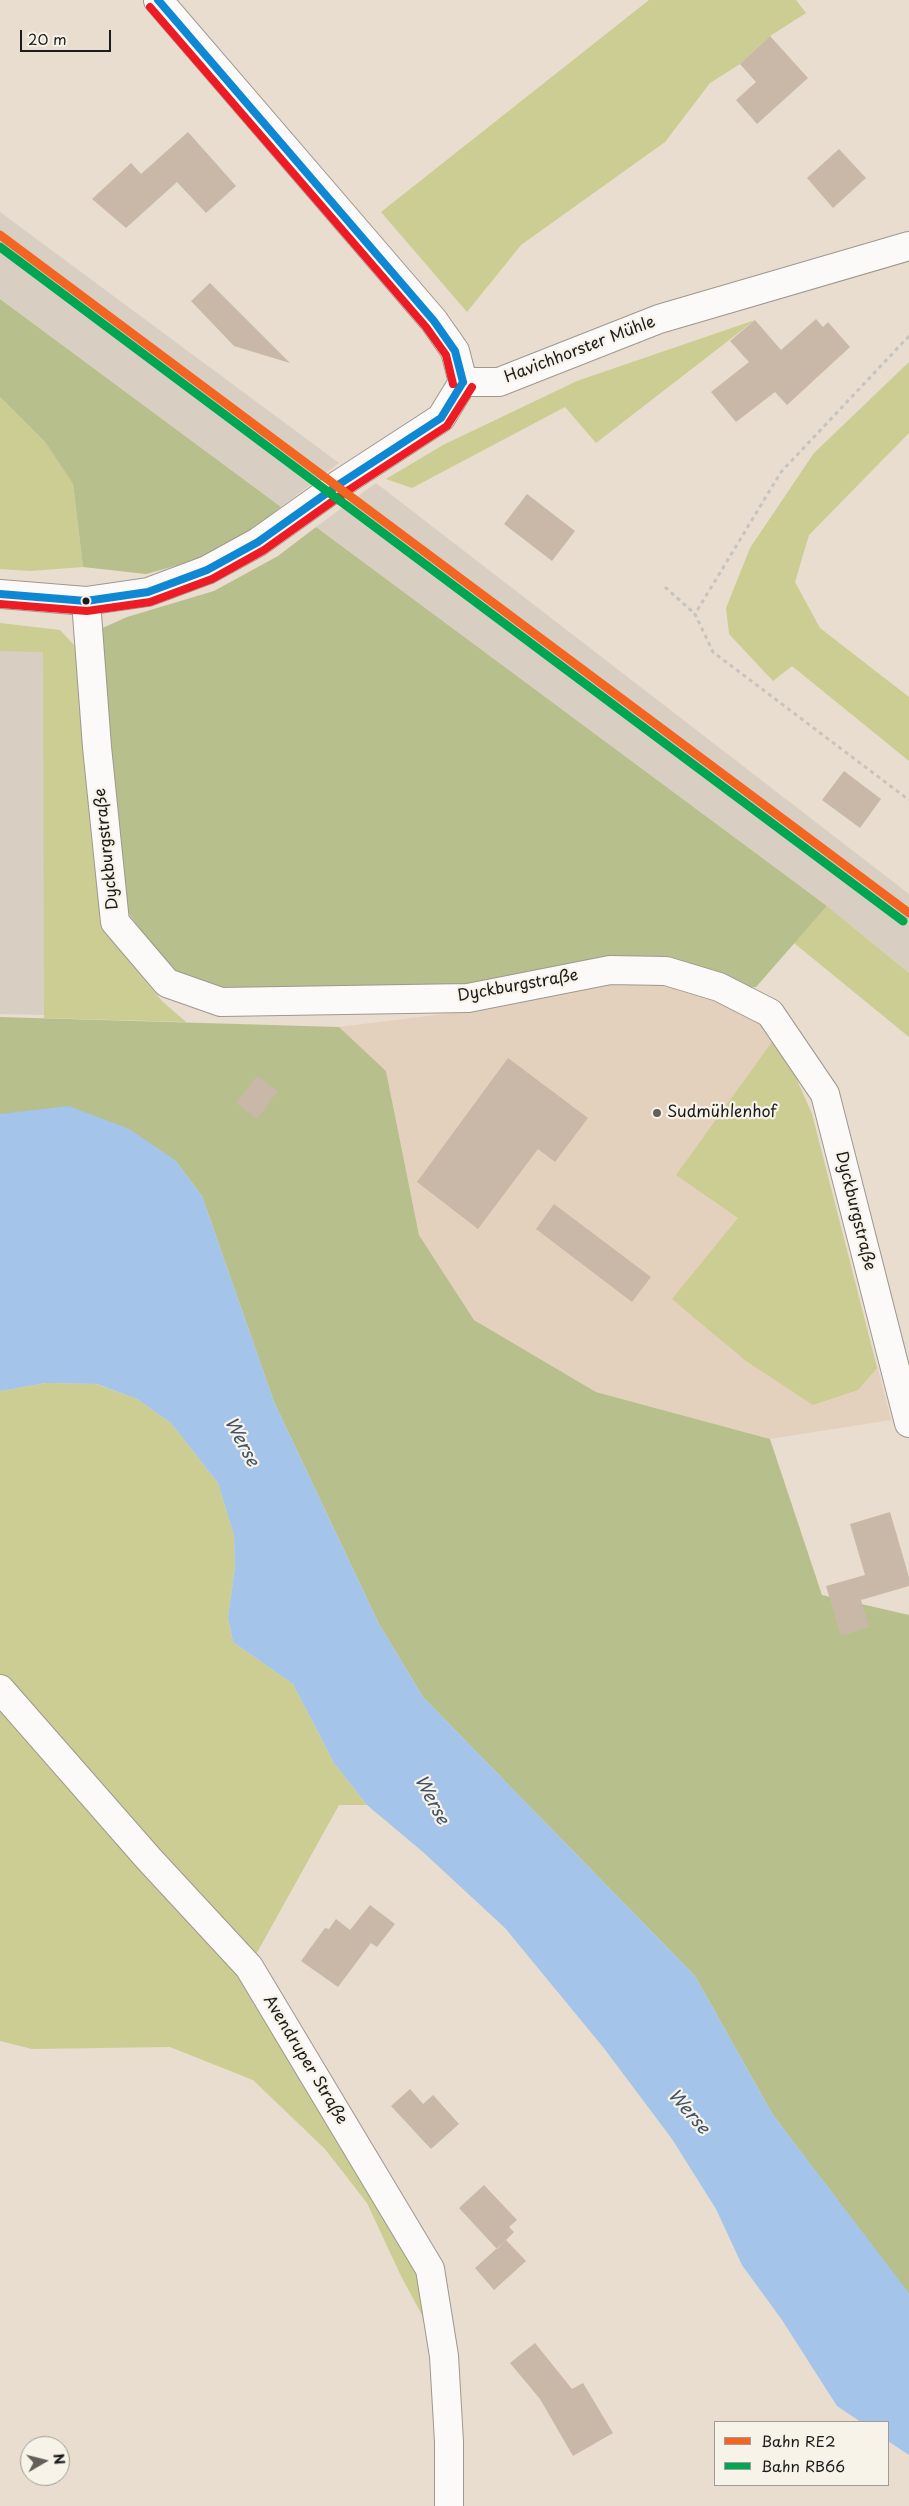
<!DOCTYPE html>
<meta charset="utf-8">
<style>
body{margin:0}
#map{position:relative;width:909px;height:2506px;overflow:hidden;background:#e8ddce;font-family:"Playpen Sans",sans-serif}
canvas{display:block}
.legend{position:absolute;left:714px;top:2421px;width:175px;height:65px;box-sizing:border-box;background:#f7f3e8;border:1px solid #9f9d96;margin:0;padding:6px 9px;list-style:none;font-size:15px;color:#1c1c1c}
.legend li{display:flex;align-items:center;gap:10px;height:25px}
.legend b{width:25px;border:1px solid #9f9d96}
.north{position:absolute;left:20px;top:2436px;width:50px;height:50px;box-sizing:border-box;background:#f7f3e8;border:1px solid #9f9d96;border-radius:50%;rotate:82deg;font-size:14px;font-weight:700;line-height:20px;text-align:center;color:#1c1c1c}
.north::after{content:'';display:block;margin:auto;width:18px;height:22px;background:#63605a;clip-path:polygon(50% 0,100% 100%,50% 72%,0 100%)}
.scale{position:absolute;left:20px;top:30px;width:91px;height:22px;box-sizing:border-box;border:2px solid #1c1c1c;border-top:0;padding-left:6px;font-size:15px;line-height:18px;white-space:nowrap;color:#1c1c1c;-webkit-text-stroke:4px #f7f3e8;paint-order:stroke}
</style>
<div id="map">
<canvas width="909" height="2506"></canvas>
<ul class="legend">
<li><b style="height:6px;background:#f26522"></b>Bahn RE2</li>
<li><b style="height:6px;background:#00a651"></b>Bahn RB66</li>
</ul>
<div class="north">N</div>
<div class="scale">20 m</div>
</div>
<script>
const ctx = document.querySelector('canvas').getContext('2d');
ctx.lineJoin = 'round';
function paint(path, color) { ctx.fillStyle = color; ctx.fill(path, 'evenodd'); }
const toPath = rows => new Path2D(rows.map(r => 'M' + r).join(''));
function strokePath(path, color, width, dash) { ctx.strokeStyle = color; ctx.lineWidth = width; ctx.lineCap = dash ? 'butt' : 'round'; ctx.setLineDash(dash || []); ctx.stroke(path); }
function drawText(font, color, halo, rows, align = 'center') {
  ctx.font = font + ' "Playpen Sans",sans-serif'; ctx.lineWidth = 4.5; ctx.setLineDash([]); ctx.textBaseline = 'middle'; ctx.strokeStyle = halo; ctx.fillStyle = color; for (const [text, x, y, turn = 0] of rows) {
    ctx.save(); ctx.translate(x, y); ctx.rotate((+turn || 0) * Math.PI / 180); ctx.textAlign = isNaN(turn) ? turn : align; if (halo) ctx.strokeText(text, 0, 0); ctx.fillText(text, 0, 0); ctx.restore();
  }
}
const built = toPath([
 [665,981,735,1004,777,1035,812,1114,891,1420,770,1439,596,1392,474,1320,419,1235,386,1071,339,1027,475,1010,575,985]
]);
const industrial = toPath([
 [0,212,339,463,281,507,0,299],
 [376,483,909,894,909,973,827,906,316,527],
 [0,651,43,651,47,1015,0,1014]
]);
const green = toPath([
 [649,0,796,0,806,13,770,36,740,64,710,83,665,142,521,245,467,312,381,212],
 [755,320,596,443,565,407,412,488,386,479,443,445,577,381],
 [909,362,909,433,809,535,795,582,820,628,909,697,909,761,792,666,773,681,729,634,726,608,750,548,814,453],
 [0,397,45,442,73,484,83,567,30,571,0,569],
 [0,623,60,630,75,646,102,928,162,1001,186,1022,44,1018,43,652,0,651],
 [827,906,909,973,909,1037,794,943],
 [777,1035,812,1114,877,1368,858,1390,813,1405,746,1361,672,1299,738,1218,676,1175],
 [46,1383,96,1384,137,1399,171,1423,218,1483,234,1535,235,1566,228,1618,233,1642,293,1684,334,1763,367,1805,339,1805,249,1967,430,2269,444,2356,401,2276,367,2203,325,2149,253,2080,170,2047,32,2049,0,2041,0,1391]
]);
const forest = toPath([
 [0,299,281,507,246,534,207,557,146,574,83,567,73,484,45,442,0,397],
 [316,527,827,906,756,987,738,988,666,958,465,988,224,989,171,970,125,909,98,630,127,617,214,591,278,556],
 [0,1017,339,1027,386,1071,419,1235,474,1320,596,1392,770,1439,822,1595,909,1615,909,2294,773,2115,695,1976,423,1697,379,1624,274,1402,202,1196,175,1160,0,1114]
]);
const water = toPath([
 [69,1106,129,1129,175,1160,202,1196,274,1402,379,1624,423,1697,695,1976,773,2115,905,2288,909,2294,909,2455,888,2441,888,2422,861,2422,837,2406,782,2320,742,2265,716,2209,672,2139,603,2047,505,1928,423,1852,367,1805,334,1763,293,1684,233,1642,228,1618,235,1566,234,1535,218,1483,171,1423,137,1399,97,1384,46,1383,0,1391,0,1114]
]);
const building = toPath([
 [770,36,808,78,757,124,736,100,756,82,740,64],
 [188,132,236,186,206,213,177,182,126,228,92,199,131,163,141,174],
 [839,149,866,178,833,208,807,178],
 [210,283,290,363,234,346,191,301],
 [816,319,823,327,828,322,850,347,787,405,775,392,736,422,711,392,749,362,730,341,755,320,781,350],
 [527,494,575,531,552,561,504,524],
 [844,771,881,799,860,828,822,800],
 [508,1058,588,1118,555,1162,538,1149,478,1229,417,1182],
 [257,1076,278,1091,257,1119,236,1103],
 [554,1204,651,1277,632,1302,536,1229],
 [890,1512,909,1577,909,1586,861,1600,869,1627,841,1636,826,1586,865,1575,850,1524],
 [370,1905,395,1924,377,1947,371,1943,338,1987,301,1961,325,1928,329,1929,336,1919,350,1930],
 [410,2089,423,2104,433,2095,459,2124,431,2149,391,2106],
 [484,2185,517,2220,509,2227,514,2232,497,2249,459,2208],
 [506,2240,526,2261,494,2290,475,2268],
 [535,2343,572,2389,583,2383,613,2433,573,2456,540,2399,510,2363]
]);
const path = toPath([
 [909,336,781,472,695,614,713,652,909,800],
 [665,587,695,614]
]);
const minor = toPath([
 [158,0,434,321,455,351,463,382],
 [463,382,499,382,659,319,909,246],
 [0,594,86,601,148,592,207,570,258,542,341,483,441,418,463,382],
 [86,601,97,747,115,922,167,983,221,1002,468,998,610,970,666,971,719,987,770,1013,825,1094,909,1423],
 [0,1689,149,1859,249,1967,430,2269,444,2356,449,2442,449,2506]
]);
const bus1 = toPath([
 [158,0,434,321,455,351,463,382],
 [0,594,86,601,148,592,207,570,258,542,341,483,441,418,463,382]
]);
const bus2 = toPath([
 [150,7,426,327,446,355,453,384],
 [0,604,87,611,150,602,212,579,264,550,347,491,447,426,472,387]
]);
const rail1 = toPath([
 [0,235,909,913]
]);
const rail2 = toPath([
 [0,247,903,921]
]);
const markers = [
 [86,601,4.5,"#1c1c1c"],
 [657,1113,5,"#63605a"]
];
const streetNames = [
 ["Havichhorster Mühle",580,350,-21],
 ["Dyckburgstraße",107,849,-96],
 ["Dyckburgstraße",518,986,-10],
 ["Dyckburgstraße",855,1211,76],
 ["Avendruper Straße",305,2060,59]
];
const poiNames = [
 ["Sudmühlenhof",667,1113]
];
const waterNames = [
 ["Werse",241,1442,62],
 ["Werse",431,1800,62],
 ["Werse",688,2112,49]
];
paint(built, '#e4d1bd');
paint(industrial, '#d9cec2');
paint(green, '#cbcd93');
paint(forest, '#b7bf8d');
paint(water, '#a4c4e9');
paint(building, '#c9b8a8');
strokePath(minor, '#9e988f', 30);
strokePath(path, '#c6c4c0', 3, [4, 4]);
strokePath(minor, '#fcfaf8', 28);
strokePath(bus1, '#0e88d3', 8);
strokePath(bus2, '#ed1c24', 8);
strokePath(rail1, '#f26522', 9);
strokePath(rail2, '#00a651', 9);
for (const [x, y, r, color] of markers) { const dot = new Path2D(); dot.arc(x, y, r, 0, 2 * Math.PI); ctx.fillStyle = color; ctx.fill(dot); strokePath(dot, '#f7f3e8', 2); }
drawText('16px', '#1c1c1c', '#f7f3e8', streetNames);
drawText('16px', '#1c1c1c', '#f7f3e8', poiNames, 'left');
drawText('italic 18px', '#415368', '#f7f3e8', waterNames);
</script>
